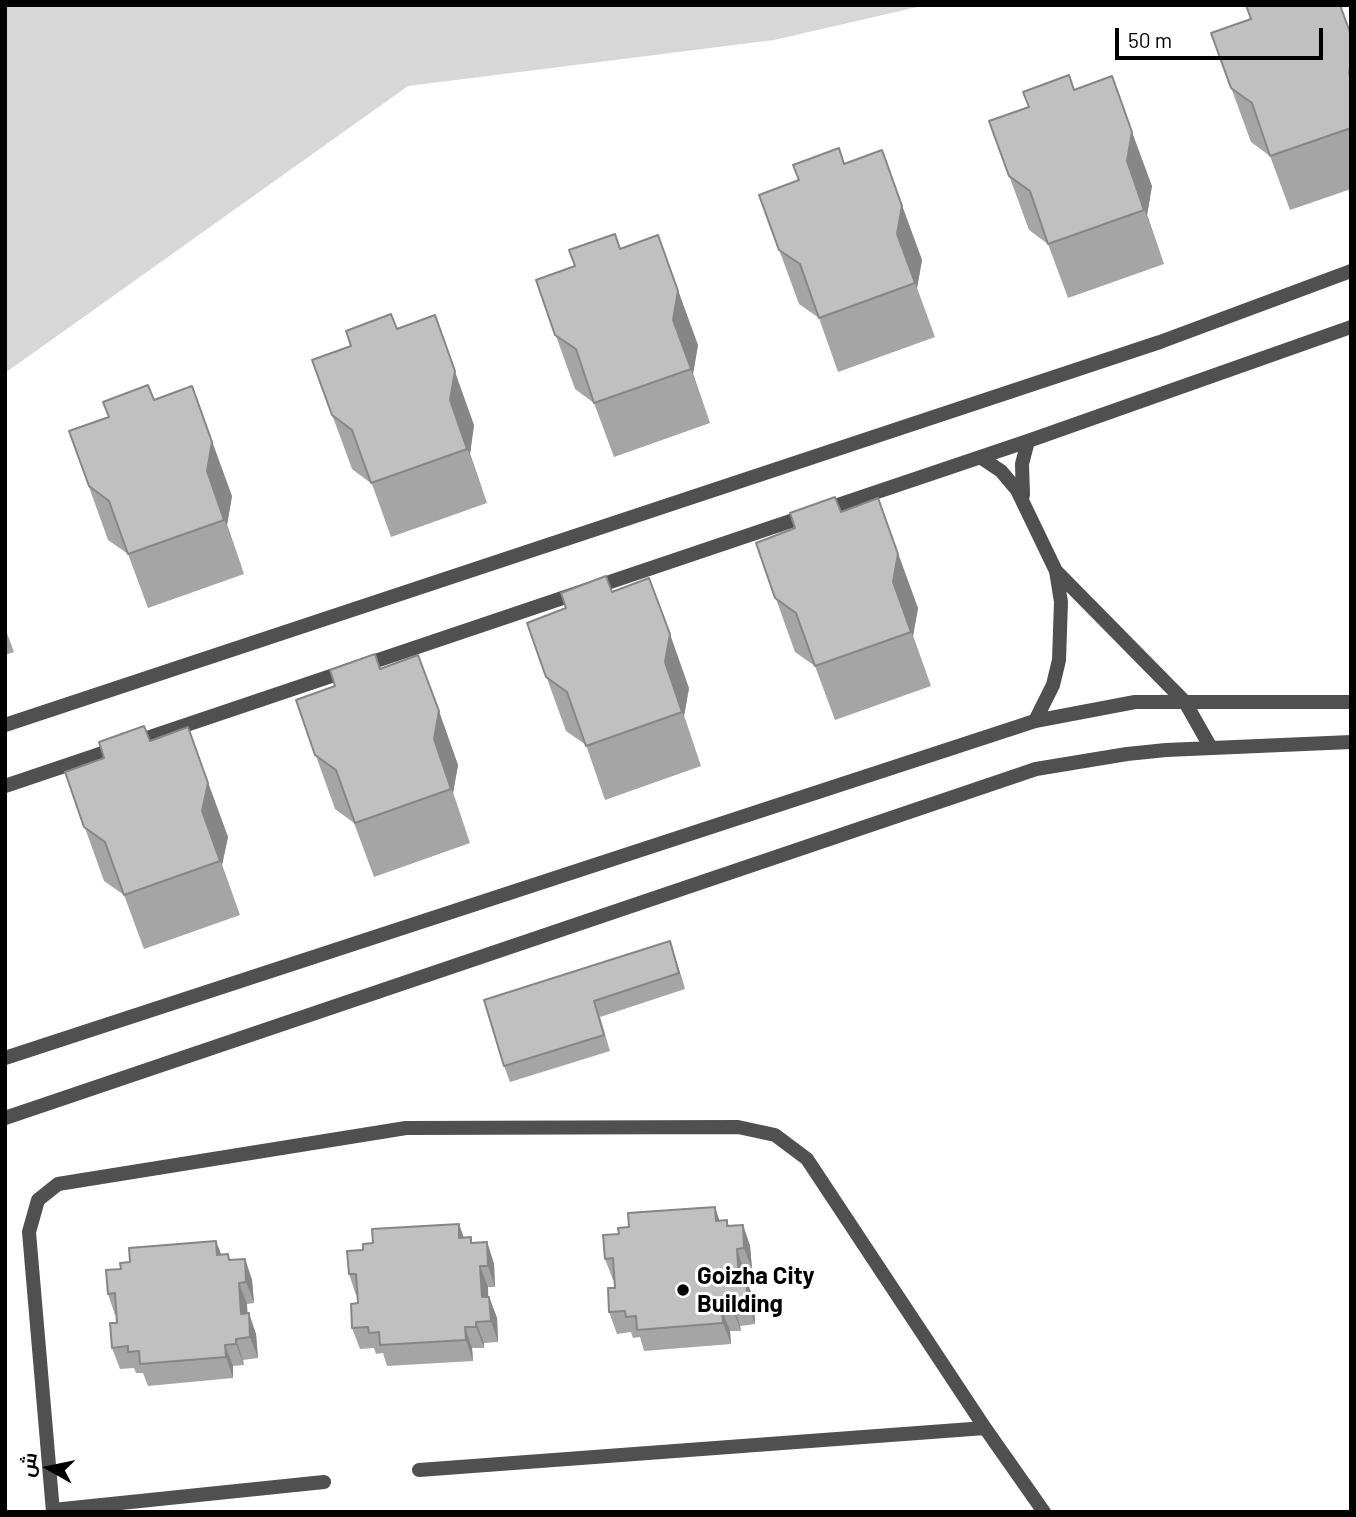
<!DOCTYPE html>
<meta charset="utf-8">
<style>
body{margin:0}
#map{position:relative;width:1356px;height:1517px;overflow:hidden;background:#fff;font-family:Barlow,Cairo,sans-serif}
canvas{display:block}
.frame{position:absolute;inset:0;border:7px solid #000;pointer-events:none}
.north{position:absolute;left:14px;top:1433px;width:70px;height:70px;-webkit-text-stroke:5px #fff;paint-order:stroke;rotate:279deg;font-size:19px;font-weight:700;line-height:28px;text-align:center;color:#000}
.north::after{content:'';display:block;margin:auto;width:24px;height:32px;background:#000;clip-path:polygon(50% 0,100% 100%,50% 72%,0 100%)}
.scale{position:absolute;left:1115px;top:28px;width:208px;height:32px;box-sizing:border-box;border:4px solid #000;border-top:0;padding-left:9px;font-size:21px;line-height:24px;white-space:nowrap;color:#000;-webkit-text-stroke:5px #fff;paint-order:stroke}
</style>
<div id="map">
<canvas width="1356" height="1517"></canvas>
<div class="frame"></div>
<div class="north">ش</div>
<div class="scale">50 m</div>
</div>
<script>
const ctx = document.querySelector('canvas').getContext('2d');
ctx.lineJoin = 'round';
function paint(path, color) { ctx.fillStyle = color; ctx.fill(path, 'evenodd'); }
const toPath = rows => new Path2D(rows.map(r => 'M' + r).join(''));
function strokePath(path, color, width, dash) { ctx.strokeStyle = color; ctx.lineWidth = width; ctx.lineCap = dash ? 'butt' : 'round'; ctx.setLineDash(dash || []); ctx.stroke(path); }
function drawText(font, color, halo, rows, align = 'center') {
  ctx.font = font + ' Barlow,sans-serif'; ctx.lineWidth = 6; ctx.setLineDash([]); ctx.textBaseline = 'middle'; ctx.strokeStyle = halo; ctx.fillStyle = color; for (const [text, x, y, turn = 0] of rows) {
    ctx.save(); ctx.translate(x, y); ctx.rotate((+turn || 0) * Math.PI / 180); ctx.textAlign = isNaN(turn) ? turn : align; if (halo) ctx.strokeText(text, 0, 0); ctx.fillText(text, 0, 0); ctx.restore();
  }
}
const green = toPath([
 [5,5,926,5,774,40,408,86,5,373]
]);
const minor = toPath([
 [980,457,1001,471,1017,490,1056,571,1061,602,1059,660,1053,685,1035,721],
 [1023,495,1022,464,1028,441],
 [1056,571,1185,702,1211,748],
 [5,725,1160,342,1351,271],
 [5,786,1028,441,1351,327],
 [5,1058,1035,721,1135,702,1351,702],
 [5,1118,1036,769,1127,754,1166,750,1351,742],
 [419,1470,985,1428],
 [53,1510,324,1482],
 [53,1512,29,1232,38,1200,58,1184,406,1128,738,1127,775,1135,807,1159,985,1428,1044,1512]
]);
const wall = toPath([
 [1211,33,1351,35,1351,189,1290,210,1270,156,1251,142],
 [1074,90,1152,186,1147,215,1164,264,1068,298,1048,244,1029,230,989,121],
 [882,150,922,260,917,288,935,337,838,372,819,318,799,304,759,195],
 [620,249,698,345,693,374,710,423,614,457,594,403,575,389,536,280],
 [397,329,474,425,470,454,487,503,391,537,372,484,352,469,312,360],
 [154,400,232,496,227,525,244,574,148,608,128,554,108,540,69,431],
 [841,512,918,608,913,636,931,686,835,720,815,666,795,652,756,543],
 [612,592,689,688,684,716,701,766,605,800,586,745,566,731,527,623],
 [5,628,14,652,5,655],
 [418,655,458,765,453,793,470,843,374,877,354,823,335,809,296,700],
 [188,727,228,837,222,865,240,915,144,949,124,895,104,881,65,772],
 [670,941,685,989,600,1017,610,1051,510,1082,504,1066],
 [727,1220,729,1226,743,1225,750,1246,752,1269,744,1270,745,1279,746,1279,754,1300,755,1324,740,1326,741,1331,730,1331,731,1344,644,1351,640,1337,633,1338,631,1332,617,1334,609,1312,615,1288,614,1280,613,1280,605,1259,619,1234],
 [459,1224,464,1238,473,1243,487,1242,494,1264,495,1287,488,1287,488,1297,489,1297,497,1318,498,1342,484,1343,484,1348,472,1348,473,1361,387,1366,383,1353,376,1354,374,1348,360,1349,352,1328,358,1303,358,1295,356,1295,349,1274,363,1250],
 [216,1241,221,1255,231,1260,245,1259,252,1280,254,1303,247,1304,247,1313,256,1334,258,1358,243,1360,244,1365,233,1366,233,1378,148,1386,143,1373,136,1373,134,1368,120,1369,112,1348,117,1323,117,1315,115,1315,108,1294,121,1269,130,1262]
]);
const shadedWall = toPath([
 [1132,132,1152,186,1147,215,1164,264,1127,161],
 [902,206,922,260,917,288,935,337,897,234],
 [658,235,698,345,693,374,710,423,673,320],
 [454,369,474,425,470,454,487,503,450,400],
 [192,386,232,496,227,525,244,574,207,471],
 [878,498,918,608,913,636,931,686,893,582],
 [670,634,689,688,684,716,701,766,665,662],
 [439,711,458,765,453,793,470,843,434,739],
 [208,783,228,837,222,865,240,915,202,811],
 [670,941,685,989,679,973],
 [715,1207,722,1228,716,1221],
 [459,1224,466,1245,459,1238],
 [743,1225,750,1246,752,1269,744,1248],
 [216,1241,224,1262,217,1255],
 [487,1242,494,1264,495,1287,488,1266],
 [737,1249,744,1270,746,1301,739,1280],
 [245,1259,252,1280,254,1303,246,1282],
 [480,1266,488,1287,489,1318,482,1297],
 [746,1279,754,1300,755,1324,748,1303],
 [239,1283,247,1304,249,1335,241,1314],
 [489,1297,497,1318,498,1342,491,1321],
 [733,1304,740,1326,741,1331,733,1310],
 [722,1310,730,1331,731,1344,723,1323],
 [249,1313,256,1334,258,1358,250,1337],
 [476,1322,484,1343,484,1348,476,1327],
 [465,1327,472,1348,473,1361,466,1340],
 [236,1339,243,1360,244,1365,236,1344],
 [225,1345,233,1366,233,1378,226,1357]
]);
const building = toPath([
 [1246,5,1340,5,1351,35,1351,63,1349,73,1351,78,1351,128,1270,156,1252,103,1231,88,1211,33,1251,19,1246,5],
 [1069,75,1074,90,1112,76,1132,132,1127,161,1144,210,1048,244,1030,191,1009,176,989,121,1029,107,1023,92,1069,75],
 [839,148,844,164,882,150,902,206,897,234,915,283,819,318,800,264,779,250,759,195,799,180,793,165,839,148],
 [615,234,620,249,658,235,678,291,673,320,691,369,594,403,576,349,555,335,536,280,575,266,569,250,615,234],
 [391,314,397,329,435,315,455,371,450,400,467,449,371,483,352,430,332,415,312,360,351,346,346,331,391,314],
 [148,385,154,400,192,386,212,442,207,471,224,520,128,554,109,501,89,486,69,431,109,417,103,402,148,385],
 [835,497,841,512,878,498,898,554,893,582,911,632,815,666,796,613,775,598,756,543,795,528,790,513,835,497],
 [606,576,612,592,649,578,670,634,665,662,682,712,586,746,567,692,546,677,527,623,566,608,561,593,606,576],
 [375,654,380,669,418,655,439,711,434,739,451,789,355,823,336,770,315,755,296,700,335,686,330,670,375,654],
 [144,726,150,741,188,727,208,783,202,811,220,861,124,895,105,842,84,827,65,772,104,758,99,742,144,726],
 [670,941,679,973,594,1001,604,1035,504,1066,484,1000,670,941],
 [715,1207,716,1221,727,1220,727,1226,743,1225,744,1248,737,1249,739,1280,746,1279,748,1303,733,1304,733,1310,722,1310,723,1323,637,1330,636,1316,626,1317,625,1311,609,1312,608,1288,615,1288,613,1258,605,1259,603,1235,619,1234,618,1228,629,1227,628,1213,715,1207],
 [459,1224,459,1238,471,1237,471,1243,487,1242,488,1266,480,1266,482,1297,489,1297,491,1321,476,1322,476,1327,465,1327,466,1340,380,1345,379,1332,369,1333,368,1327,352,1328,351,1304,358,1303,356,1274,349,1274,347,1251,363,1250,363,1244,373,1243,372,1229,459,1224],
 [216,1241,217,1255,228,1254,229,1260,245,1259,246,1282,239,1283,241,1314,249,1313,250,1337,236,1339,236,1344,225,1345,226,1357,140,1364,139,1351,128,1352,128,1346,112,1348,110,1323,117,1323,115,1293,108,1294,106,1270,121,1269,120,1263,130,1262,129,1248,216,1241]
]);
const markers = [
 [683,1290,7,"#000"]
];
const poiNames = [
 ["Goizha City",697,1276],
 ["Building",697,1304]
];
paint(green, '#d7d7d7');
strokePath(minor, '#505050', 14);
paint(wall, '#a5a5a5');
paint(shadedWall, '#868686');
paint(building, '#c0c0c0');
strokePath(building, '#868686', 2);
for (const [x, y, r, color] of markers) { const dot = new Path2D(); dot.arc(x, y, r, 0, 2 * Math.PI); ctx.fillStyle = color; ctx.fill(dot); strokePath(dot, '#fff', 2.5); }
drawText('bold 24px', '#000', '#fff', poiNames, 'left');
</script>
